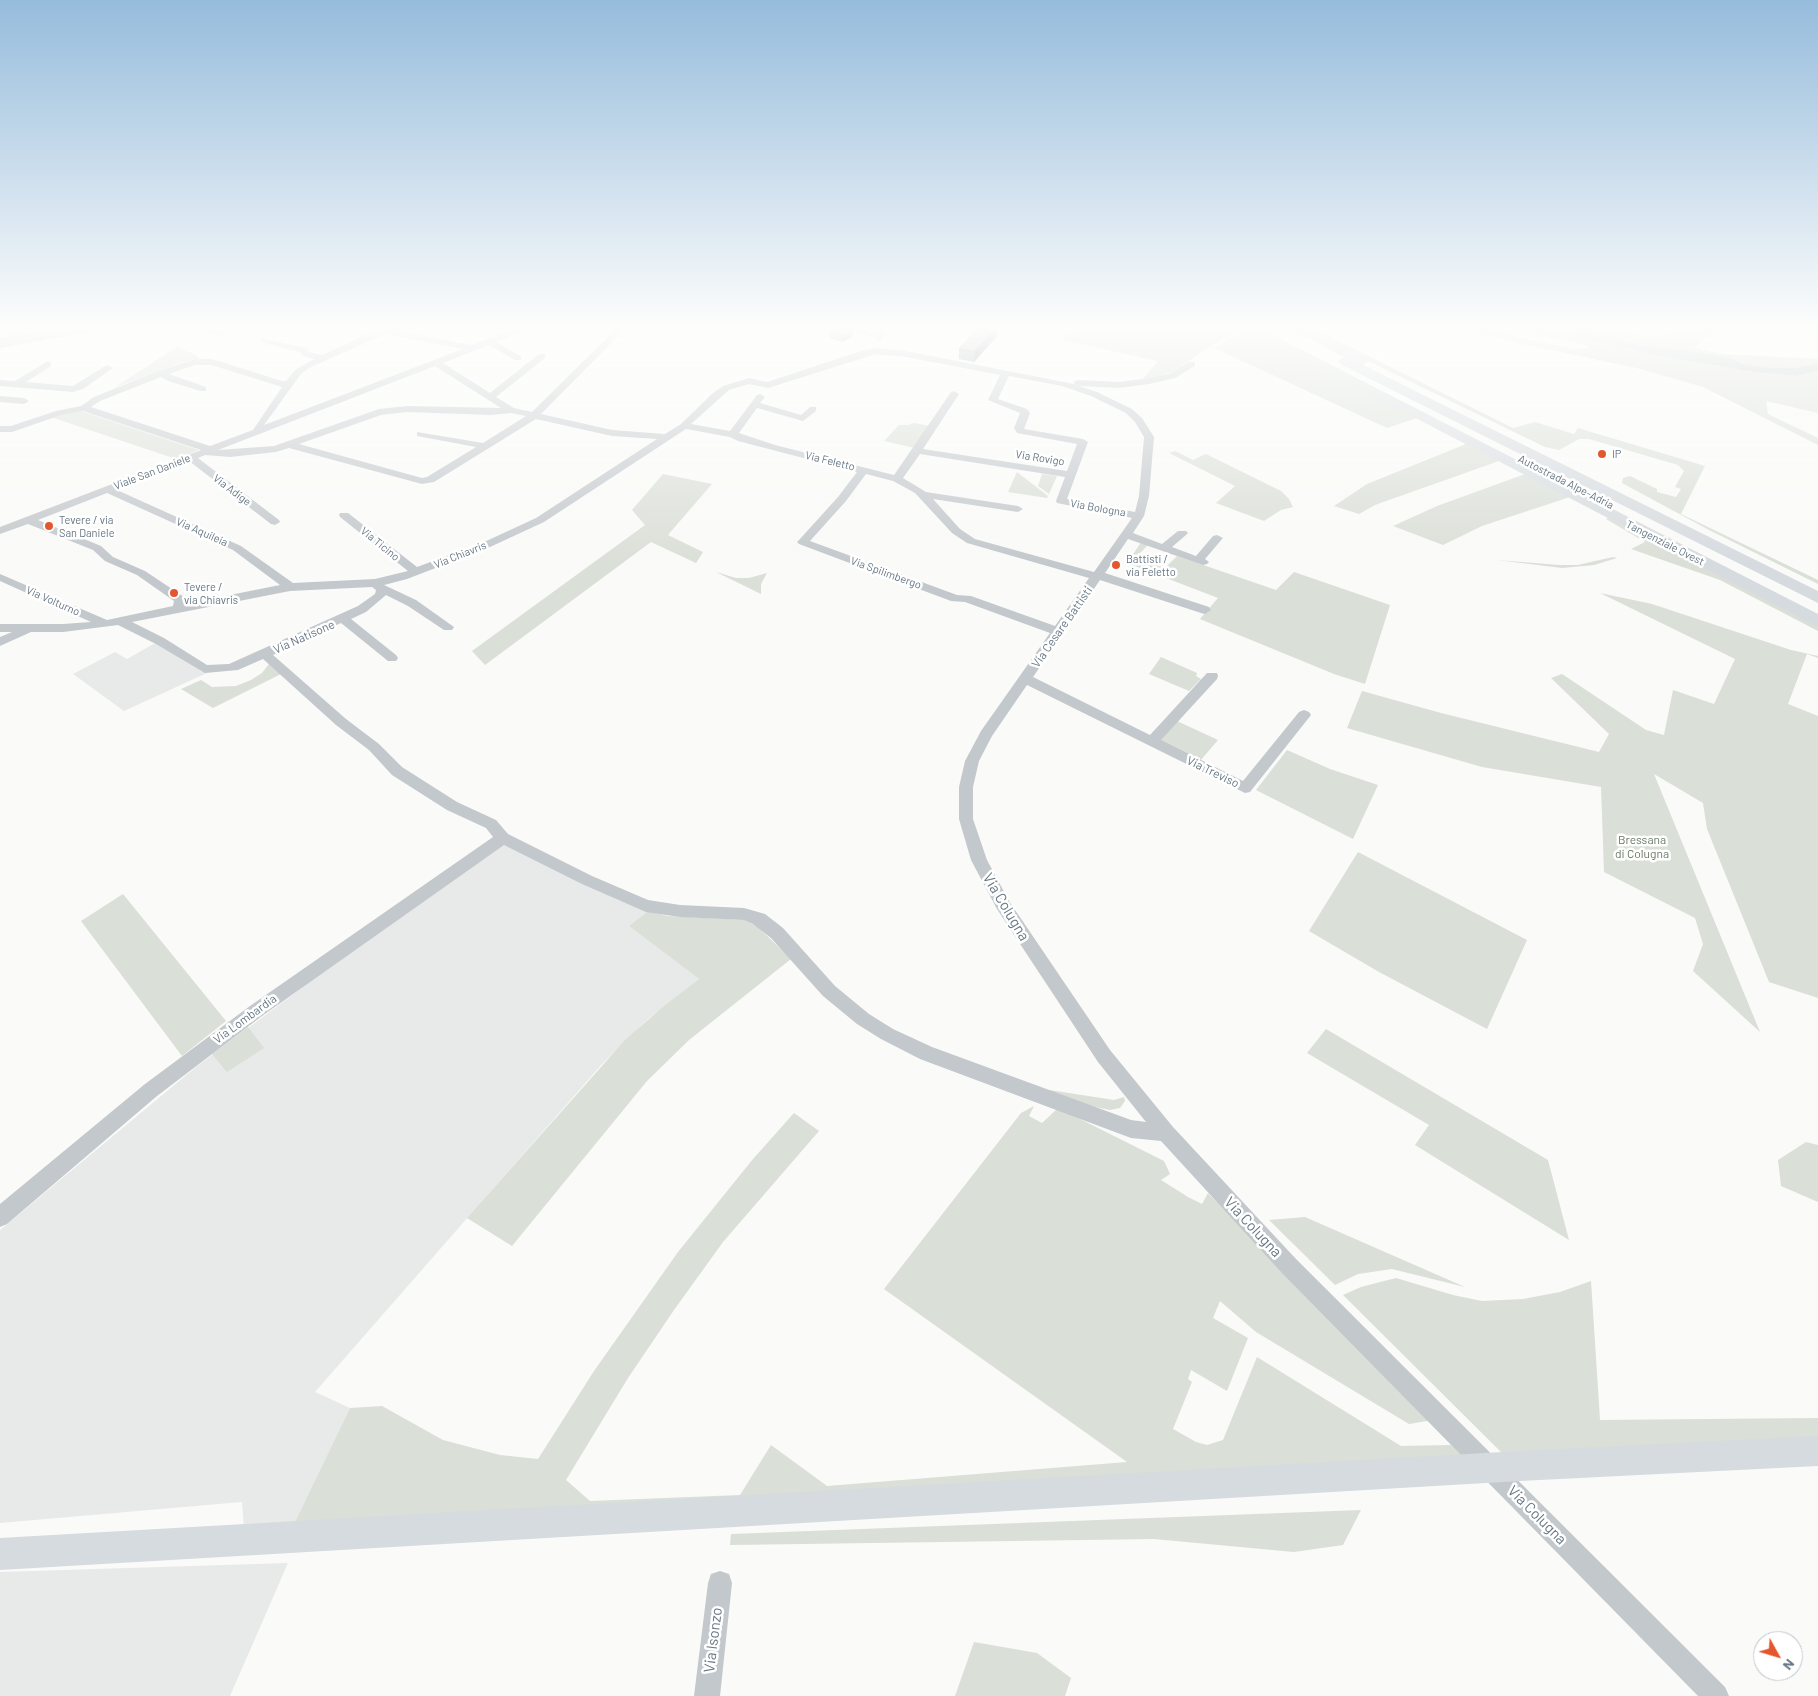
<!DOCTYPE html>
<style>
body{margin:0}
#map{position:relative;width:1818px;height:1696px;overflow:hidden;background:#fafaf8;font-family:Barlow,sans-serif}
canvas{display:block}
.north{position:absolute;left:1753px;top:1631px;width:50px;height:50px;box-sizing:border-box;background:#fff;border:1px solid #c1c8cd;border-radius:50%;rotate:129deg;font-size:14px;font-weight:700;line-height:20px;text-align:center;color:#657683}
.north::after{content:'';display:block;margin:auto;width:18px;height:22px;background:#e4572e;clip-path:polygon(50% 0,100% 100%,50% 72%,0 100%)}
</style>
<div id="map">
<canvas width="1818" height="1696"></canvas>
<div class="north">N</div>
</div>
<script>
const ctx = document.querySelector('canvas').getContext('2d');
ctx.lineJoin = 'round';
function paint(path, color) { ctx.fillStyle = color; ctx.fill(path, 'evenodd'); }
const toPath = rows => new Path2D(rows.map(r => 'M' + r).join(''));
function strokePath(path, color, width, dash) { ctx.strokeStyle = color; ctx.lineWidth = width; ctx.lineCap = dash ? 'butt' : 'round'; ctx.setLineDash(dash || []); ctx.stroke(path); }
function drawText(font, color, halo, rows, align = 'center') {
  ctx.font = font + ' Barlow,sans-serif'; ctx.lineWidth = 5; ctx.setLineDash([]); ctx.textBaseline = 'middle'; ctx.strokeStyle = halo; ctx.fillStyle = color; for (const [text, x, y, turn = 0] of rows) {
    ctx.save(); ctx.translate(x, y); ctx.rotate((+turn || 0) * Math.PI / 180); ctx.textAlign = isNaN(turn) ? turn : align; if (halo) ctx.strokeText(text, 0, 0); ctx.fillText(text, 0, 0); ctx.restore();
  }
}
const built = toPath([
 [157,642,207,673,124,711,73,674,115,652,127,659],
 [501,845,519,848,618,900,648,911,629,926,699,979,647,1020,602,1064,315,1392,350,1408,292,1528,244,1530,242,1502,0,1523,0,1230,196,1067,358,946],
 [288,1563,230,1696,0,1696,0,1572]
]);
const green = toPath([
 [1075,327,1229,327,1237,332,1212,345,1173,372,1140,382,1158,361,1062,340],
 [1233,327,1241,327,1417,418,1387,428,1214,348,1229,339,1243,333],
 [1298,327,1310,327,1513,428,1535,422,1574,434,1578,428,1705,466,1681,514,1818,580,1818,584,1709,530,1622,483,1623,478,1630,476,1657,489,1657,492,1676,497,1681,489,1675,487,1684,471,1678,465,1589,439,1579,439,1559,450,1545,447],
 [1466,327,1484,327,1516,337,1574,349,1589,348,1589,346,1548,337,1525,327,1554,327,1594,341,1653,354,1753,372,1796,376,1818,371,1818,413,1766,401,1768,414,1818,438,1818,445,1703,387,1636,368,1505,340],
 [1578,327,1598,327,1653,338,1694,327,1716,327,1695,348,1722,354,1818,359,1818,363,1797,368,1761,367,1740,363,1733,358,1688,350,1638,345],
 [178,346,200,358,179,363,114,388],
 [81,411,199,450,176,459,51,417],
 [914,423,930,426,915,448,884,441,899,425,908,425],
 [1466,444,1499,461,1375,505,1359,514,1334,506,1367,484],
 [1175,451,1193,460,1206,454,1281,491,1289,499,1293,507,1281,510,1264,521,1216,503,1235,486,1169,453],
 [1017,472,1048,496,1047,498,1008,492],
 [663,474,712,484,668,535,703,552,696,563,651,542,485,665,472,651,645,525,632,510],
 [1042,474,1057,476,1049,494,1038,486],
 [1525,474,1570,497,1482,526,1443,545,1393,526,1437,506],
 [1609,517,1818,625,1818,631,1720,580,1631,549,1645,542,1606,519],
 [1142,541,1148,545,1136,557,1165,568,1177,556,1276,590,1294,572,1390,605,1365,684,1334,674,1200,619,1218,598,1127,563],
 [1613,557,1617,558,1594,565,1562,568,1497,560,1559,565,1578,565],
 [716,572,736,578,749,578,767,573,761,584,761,594],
 [1600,593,1652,604,1791,650,1818,656,1818,658,1807,654,1788,704,1818,716,1818,998,1769,982,1707,829,1703,803,1654,774,1760,1032,1693,971,1703,944,1695,918,1604,872,1601,787,1482,767,1347,728,1362,691,1441,713,1599,752,1609,734,1551,678,1562,674,1646,730,1664,735,1673,690,1714,704,1735,659],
 [1161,657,1197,673,1196,676,1201,679,1189,691,1149,674],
 [269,664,281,674,213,708,181,689,201,680,212,687,236,686,251,680,262,673],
 [1177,721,1218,740,1200,761,1159,741],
 [1287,750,1330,769,1378,785,1353,839,1256,790],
 [1358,852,1527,940,1487,1029,1379,972,1309,931],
 [123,894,226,1021,182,1056,81,921],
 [648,911,668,916,745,920,758,927,791,959,689,1040,647,1081,512,1246,467,1218,625,1040,664,1006,699,979,629,926],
 [248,1027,264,1048,227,1072,212,1054],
 [1326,1029,1548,1160,1569,1240,1415,1145,1429,1125,1307,1053],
 [1043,1089,1114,1100,1124,1097,1125,1101,1120,1108,1110,1110,1076,1103],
 [1034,1106,1029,1116,1042,1123,1058,1108,1164,1161,1170,1174,1161,1180,1188,1197,1202,1204,1208,1193,1433,1420,1409,1424,1256,1332,1220,1301,1213,1318,1248,1338,1227,1391,1191,1370,1188,1379,1192,1382,1173,1429,1196,1442,1207,1445,1223,1440,1257,1357,1401,1446,1451,1445,1470,1463,292,1528,350,1408,382,1406,443,1440,500,1455,538,1459,594,1371,678,1252,753,1159,794,1113,819,1131,723,1242,674,1310,628,1378,566,1480,590,1501,740,1495,771,1445,827,1486,1127,1462,884,1289,1021,1113],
 [1806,1142,1818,1145,1818,1202,1781,1186,1778,1160],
 [1305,1217,1465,1287,1392,1269,1358,1274,1335,1285,1269,1220],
 [1396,1278,1453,1295,1482,1301,1523,1299,1560,1292,1591,1281,1600,1420,1818,1418,1818,1439,1506,1457,1343,1295,1361,1287],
 [1361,1510,1343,1545,1294,1552,1154,1539,730,1545,731,1534],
 [974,1642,1037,1653,1071,1678,1065,1696,955,1696]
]);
const water = toPath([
 [1554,327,1578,327,1638,345,1688,350,1733,358,1740,363,1761,367,1797,368,1818,363,1818,371,1796,376,1753,372,1656,355,1594,341]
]);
const stream = toPath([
 [1682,350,1707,327]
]);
const canal = toPath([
 [69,327,87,327,0,342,0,338,69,327]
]);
const minor = toPath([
 [20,327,30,327,15,340,92,327,114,327,0,348,0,342,5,342,10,334,20,327],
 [199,327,212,327,228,332,219,336,199,327],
 [361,327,406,327,397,331,472,345,519,327,532,327,496,342,521,356,521,360,515,360,489,345,443,363,490,393,539,354,545,354,545,358,496,397,514,408,532,412,618,327,627,327,541,414,612,430,665,434,681,424,713,393,723,386,749,378,767,382,861,351,876,348,906,351,1074,384,1075,381,1078,380,1119,382,1149,378,1169,374,1189,362,1195,362,1195,366,1175,378,1149,384,1119,388,1079,386,1097,392,1132,409,1142,418,1154,437,1149,496,1144,516,1133,533,1162,544,1178,531,1186,531,1188,533,1186,535,1172,547,1196,556,1213,536,1217,535,1223,538,1205,559,1209,562,1207,564,1203,565,1128,539,1105,573,1209,607,1211,610,1205,614,1201,613,1100,580,1033,677,1150,735,1207,673,1217,673,1218,676,1217,679,1161,740,1243,781,1299,712,1304,710,1309,712,1311,715,1250,792,1245,793,1027,685,992,736,979,761,973,787,973,819,987,860,1009,901,1110,1050,1173,1127,1296,1259,1725,1687,1729,1696,1698,1696,1282,1273,1161,1141,1131,1138,920,1059,881,1039,857,1024,823,996,771,938,753,924,744,920,680,917,646,912,582,884,504,845,262,1016,157,1096,7,1224,0,1227,0,1204,145,1084,250,1006,493,837,486,828,447,810,392,775,369,750,336,725,263,659,238,670,205,673,156,644,118,625,63,632,31,632,0,646,0,637,12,632,0,632,0,624,63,624,91,622,0,581,0,574,107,620,173,606,174,601,137,575,105,561,93,550,28,524,0,534,0,527,201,450,83,411,61,415,12,432,0,432,0,426,11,426,56,411,81,406,94,397,158,371,195,359,212,359,282,381,286,381,295,370,314,359,303,356,300,352,261,342,261,338,306,348,309,352,322,355,374,331,361,327],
 [385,334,463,349,264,425,301,374,309,368,385,334],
 [876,354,906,357,1000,375,988,400,1020,413,1014,428,1017,433,1077,444,1067,471,923,449,959,394,954,391,951,392,894,475,775,445,739,433,757,408,803,421,816,411,816,407,810,407,801,415,760,403,765,397,760,394,757,395,730,431,691,424,729,390,749,384,768,388,876,354],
 [195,365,211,365,282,387,253,430,210,446,91,407,100,401,161,377,168,381,200,391,206,391,206,387,169,374,195,365],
 [435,366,501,408,407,406,379,409,274,446,218,450,435,366],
 [1009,376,1062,386,1091,396,1126,413,1135,422,1144,437,1139,496,1135,512,1067,499,1088,442,1083,439,1024,429,1030,413,1027,409,998,399,1009,376],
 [407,412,491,415,511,413,526,416,483,443,417,432,417,436,476,447,427,477,422,478,299,444,381,415,407,412],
 [536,419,612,436,657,439,536,518,482,543,417,567,348,513,340,513,339,515,340,517,408,571,375,579,293,583,241,546,117,490,189,461,271,524,275,525,280,522,279,520,198,458,205,455,230,457,276,452,289,448,422,484,434,482,536,419],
 [686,429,730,437,738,441,857,472,838,497,799,540,797,542,799,544,951,601,965,602,1050,633,981,731,965,761,959,787,959,819,971,860,997,909,1098,1062,1146,1122,1131,1120,932,1047,893,1029,869,1014,835,986,783,928,765,914,744,908,680,905,648,900,592,876,508,834,496,820,457,802,402,767,379,744,346,719,273,655,341,623,388,661,396,661,398,658,396,655,351,619,366,612,386,595,408,606,444,630,452,630,454,627,416,600,384,585,407,579,490,547,544,522,686,429],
 [920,454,1065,477,1056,501,1057,503,1132,518,1094,572,975,539,960,529,933,499,1018,512,1023,509,1018,506,926,492,903,478,920,454],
 [866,474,893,481,915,493,952,533,967,543,1089,578,1055,626,971,596,957,595,810,541,846,501,866,474],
 [107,493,233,550,280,585,185,604,184,597,145,571,113,557,101,546,38,520,107,493],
 [372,587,376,590,375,594,358,606,229,664,207,665,164,638,132,622,290,591,372,587],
 [836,327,852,327,877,335,882,327,891,327,882,340,879,341,876,340,875,337,836,327],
 [48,361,51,362,51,366,26,382,73,386,105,366,108,365,113,368,83,389,73,392,0,386,0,380,15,381,48,361],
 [0,396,24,398,29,401,24,404,0,402,0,396],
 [720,1571,729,1574,732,1583,720,1696,694,1696,708,1583,711,1574,720,1571]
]);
const major = toPath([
 [1818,1436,1818,1466,1520,1481,0,1570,0,1538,1520,1451,1818,1436]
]);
const highway = toPath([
 [1240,327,1257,327,1818,614,1818,627,1240,327],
 [1288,327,1305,327,1367,358,1369,361,1363,365,1818,591,1818,603,1340,364,1338,361,1344,357,1288,327]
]);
const wall = toPath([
 [853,329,853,336,842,342,830,338,829,332],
 [997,336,974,362,959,359,959,349]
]);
const shadedWall = toPath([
 [996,327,997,327,997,336,974,362,974,352],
 [853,329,853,336,842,342,842,335]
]);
const building = toPath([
 [837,327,847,327,853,329,842,335,829,332,837,327],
 [980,327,996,327,974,352,959,349,980,327]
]);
const markers = [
 [1602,454,5,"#e4572e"],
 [49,526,5,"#e4572e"],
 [1116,565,5,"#e4572e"],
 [174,593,5,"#e4572e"]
];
const farPoinames = [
 ["IP",1612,454],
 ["Tevere / via",59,520],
 ["San Daniele",59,533],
 ["Battisti /",1126,559],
 ["via Feletto",1126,572],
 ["Tevere /",184,587],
 ["via Chiavris",184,600]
];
const farStreetnames = [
 ["Via Rovigo",1040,458,9],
 ["Via Feletto",830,461,14],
 ["Viale San Daniele",152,472,-21],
 ["Autostrada Alpe-Adria",1566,482,27],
 ["Via Adige",232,490,37],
 ["Via Bologna",1098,508,10],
 ["Via Aquileia",202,532,24],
 ["Tangenziale Ovest",1665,543,27],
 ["Via Ticino",380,544,39],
 ["Via Chiavris",460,555,-22],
 ["Via Spilimbergo",886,573,20],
 ["Via Volturno",53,601,24]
];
const streetNames = [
 ["Via Cesare Battisti",1062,627,-55],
 ["Via Natisone",304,637,-24],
 ["Via Treviso",1213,772,26],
 ["Via Lombardia",245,1019,-36]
];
const parkNames = [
 ["Bressana",1642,840],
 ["di Colugna",1642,854]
];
const nearStreetnames = [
 ["Via Colugna",1006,907,59],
 ["Via Colugna",1253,1227,47],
 ["Via Colugna",1537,1515,45],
 ["Via Isonzo",713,1640,-83]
];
paint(built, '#e8e9e9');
paint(green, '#dadfd7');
paint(water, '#bbc7cb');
strokePath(stream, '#bbc7cb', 2);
paint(canal, '#bbc7cb');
paint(minor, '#c3c8cc');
paint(major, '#d6dbdf');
paint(highway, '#d6dbdf');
paint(wall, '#929a9f');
paint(shadedWall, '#777d82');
paint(building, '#aab3b9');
strokePath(building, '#777d82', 1);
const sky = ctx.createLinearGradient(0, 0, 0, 565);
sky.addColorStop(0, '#96bcdc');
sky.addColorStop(0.58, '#fdfdfc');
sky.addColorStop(1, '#fdfdfc00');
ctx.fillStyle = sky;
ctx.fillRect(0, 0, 1818, 565);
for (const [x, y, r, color] of markers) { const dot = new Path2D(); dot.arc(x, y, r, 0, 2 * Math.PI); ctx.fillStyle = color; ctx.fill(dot); strokePath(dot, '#fff', 2); }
drawText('11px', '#657683', '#fff', farPoinames, 'left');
drawText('11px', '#657683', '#fff', farStreetnames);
drawText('12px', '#657683', '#fff', streetNames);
drawText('12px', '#687a64', '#fff', parkNames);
drawText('15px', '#657683', '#fff', nearStreetnames);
</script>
